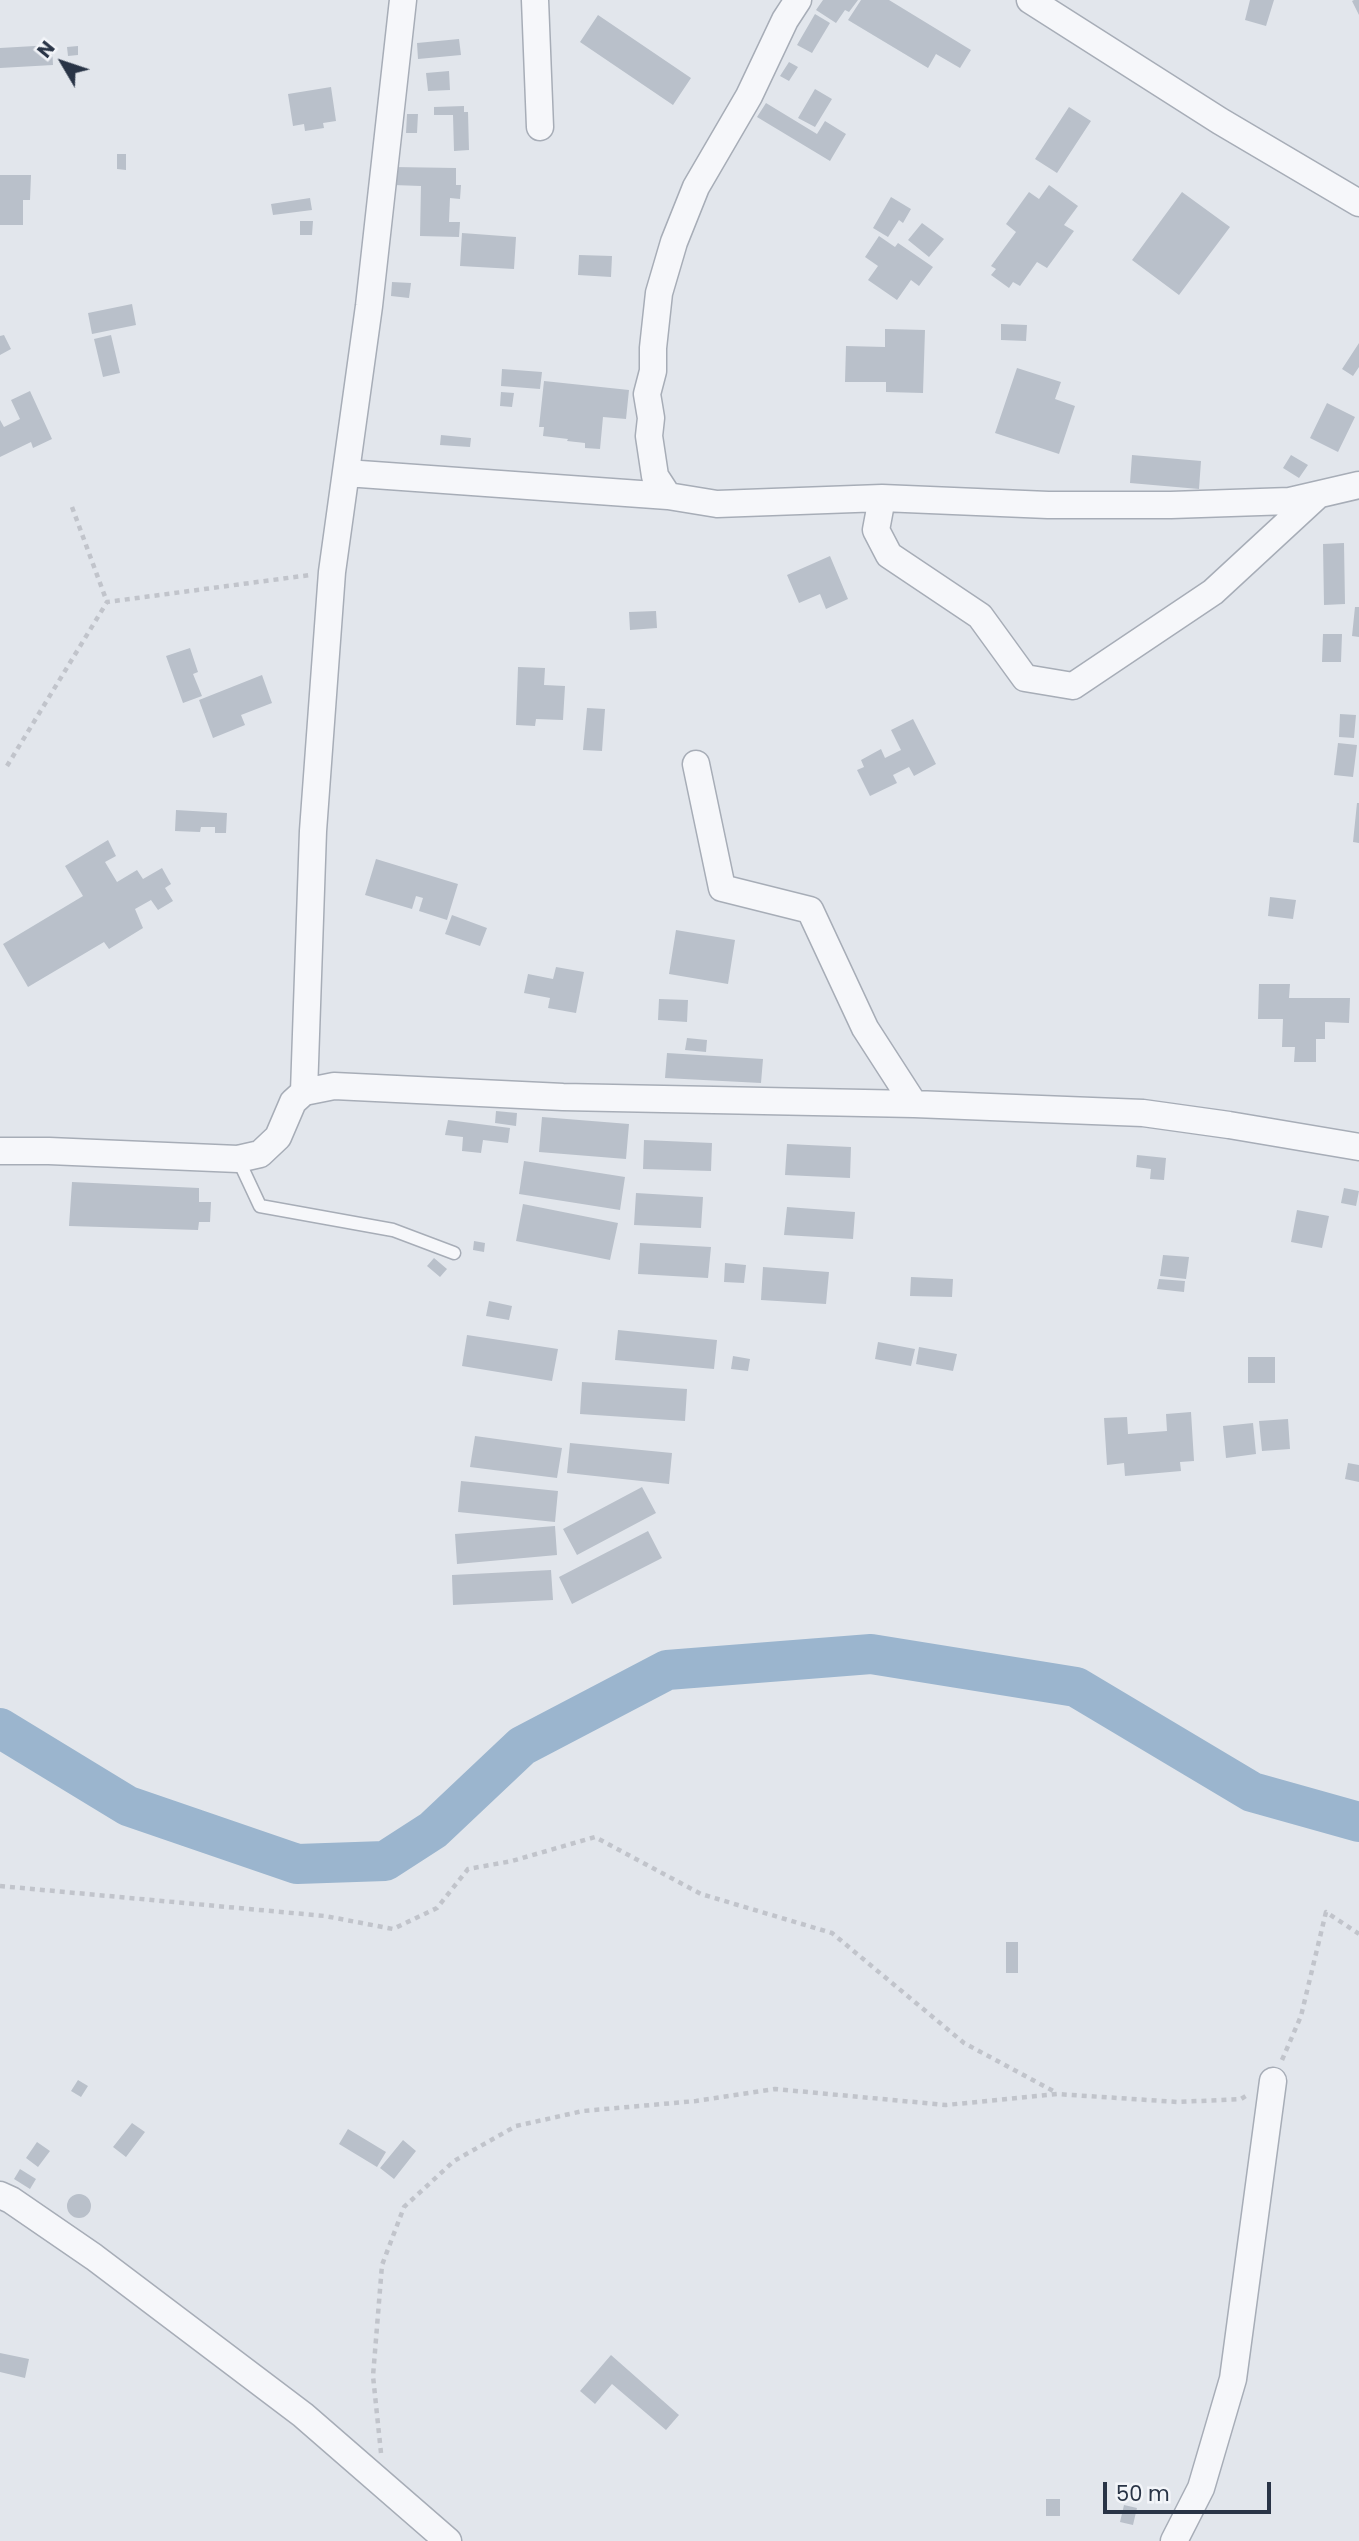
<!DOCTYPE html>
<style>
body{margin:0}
#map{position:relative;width:1359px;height:2541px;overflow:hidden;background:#e2e6ec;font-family:Poppins,sans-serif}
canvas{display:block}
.north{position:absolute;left:28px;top:28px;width:70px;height:70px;-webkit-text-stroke:5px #f3f5f9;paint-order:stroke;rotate:309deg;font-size:19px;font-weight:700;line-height:28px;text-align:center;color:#293446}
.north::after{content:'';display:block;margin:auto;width:24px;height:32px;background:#293446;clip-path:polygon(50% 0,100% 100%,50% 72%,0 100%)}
.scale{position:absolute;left:1103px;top:2482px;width:168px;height:32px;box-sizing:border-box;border:4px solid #293446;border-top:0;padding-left:9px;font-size:21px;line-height:24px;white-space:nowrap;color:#293446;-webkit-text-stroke:5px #f3f5f9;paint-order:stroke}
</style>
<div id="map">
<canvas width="1359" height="2541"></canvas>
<div class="north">N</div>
<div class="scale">50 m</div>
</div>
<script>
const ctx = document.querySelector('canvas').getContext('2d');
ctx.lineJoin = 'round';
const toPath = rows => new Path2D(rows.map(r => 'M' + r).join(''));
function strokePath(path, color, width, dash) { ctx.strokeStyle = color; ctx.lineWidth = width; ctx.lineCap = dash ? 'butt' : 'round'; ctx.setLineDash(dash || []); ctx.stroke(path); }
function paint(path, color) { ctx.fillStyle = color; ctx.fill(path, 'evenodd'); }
const river = toPath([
 [0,1728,128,1806,297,1864,385,1861,433,1830,522,1746,667,1670,871,1654,1076,1687,1252,1792,1359,1822]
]);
const building = toPath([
 [823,0,858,0,849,12,845,10,836,23,816,10],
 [861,0,889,0,971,50,960,68,936,54,928,68,848,20],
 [1250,0,1274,0,1266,26,1245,20],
 [1354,0,1359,0,1359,15,1352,1],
 [815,14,830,23,812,53,797,45],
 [598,15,691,78,673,105,580,42],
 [459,39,461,55,418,59,417,43],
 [52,45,53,65,0,68,0,48],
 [78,46,78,55,68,56,67,47],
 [789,62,798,67,789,81,780,76],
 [449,71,450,90,428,91,426,73],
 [331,87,336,121,323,123,324,128,305,131,304,124,293,126,288,94],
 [815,89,832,99,815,127,798,118],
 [766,103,817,134,825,121,846,134,830,161,757,117],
 [464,106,464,112,468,112,469,150,454,151,453,115,434,115,434,107],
 [1069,107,1091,121,1057,173,1035,159],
 [407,114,418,114,417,133,406,133],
 [117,154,126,154,126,170,117,169],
 [394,167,456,168,456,185,461,185,460,199,450,198,449,222,460,222,459,237,420,236,421,186,393,185],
 [0,175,31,175,30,200,23,200,23,225,0,225],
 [1049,185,1078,206,1064,225,1074,231,1047,268,1037,262,1020,286,1013,282,1009,288,991,275,996,269,991,266,1016,232,1006,224,1029,192,1039,199],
 [1182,192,1230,227,1179,295,1132,260],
 [891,197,911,209,903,223,899,220,888,237,873,228],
 [310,198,312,210,273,215,271,204],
 [300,221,313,221,312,235,300,235],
 [922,223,944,239,929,257,908,240],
 [462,233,516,237,514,269,460,266],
 [879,236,895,247,898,243,933,267,919,286,911,280,897,300,868,280,878,266,865,257],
 [579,255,612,256,611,277,578,275],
 [392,282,411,283,409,298,391,296],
 [132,304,136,325,92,334,88,313],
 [1001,324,1027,325,1026,341,1001,340],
 [885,329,925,330,923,393,886,392,886,382,845,382,846,346,885,347],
 [4,335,11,349,0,355,0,336],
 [111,335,120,373,103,377,94,339],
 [1359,343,1359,367,1353,376,1342,369],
 [1017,368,1061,382,1055,399,1075,406,1059,454,995,433],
 [502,369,542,372,540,389,501,386],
 [544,381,629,390,626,419,603,417,600,449,585,448,585,443,567,441,568,439,543,436,544,427,539,427],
 [30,391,52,439,33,448,31,442,0,457,0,420,4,427,20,419,11,400],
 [501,392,514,393,512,407,500,406],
 [1327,403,1355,417,1338,452,1310,438],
 [441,435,471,438,470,447,440,445],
 [1132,455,1201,461,1199,489,1130,483],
 [1291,455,1308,465,1299,478,1283,468],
 [1344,543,1345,604,1324,605,1323,544],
 [830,556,848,599,826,609,820,594,799,603,787,575],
 [1355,607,1359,607,1359,637,1352,636],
 [656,611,657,628,630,630,629,612],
 [1323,634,1342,634,1341,662,1322,662],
 [190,648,198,672,193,674,202,696,183,703,166,656],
 [518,667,545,668,544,685,565,686,563,720,536,719,535,726,516,725],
 [262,675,272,703,241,715,245,725,213,738,199,700],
 [587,708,605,709,602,751,583,750],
 [1340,714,1356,715,1354,738,1339,737],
 [913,719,936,764,914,776,909,767,893,775,897,783,870,796,857,770,864,767,861,760,881,749,885,758,901,750,891,730],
 [1338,743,1357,745,1353,777,1334,775],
 [1357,803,1359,803,1359,843,1353,842],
 [176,810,227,813,226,833,215,833,215,827,201,827,200,832,175,831],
 [108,840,116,856,105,862,117,882,137,870,143,879,162,868,171,884,165,888,173,901,158,910,151,900,135,909,143,928,109,949,104,942,28,987,3,944,83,896,65,866],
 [376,859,458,884,447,920,419,911,423,898,416,896,412,909,365,895],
 [1270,897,1296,900,1293,919,1268,916],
 [452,915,487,928,480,946,445,934],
 [676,930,735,940,728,984,669,974],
 [556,967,584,972,576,1013,548,1008,550,998,524,993,528,974,553,979],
 [1259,984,1290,984,1289,998,1350,998,1349,1023,1325,1022,1325,1039,1316,1039,1316,1062,1294,1062,1295,1047,1282,1047,1283,1019,1258,1019],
 [659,999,688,1000,687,1022,658,1020],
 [687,1038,707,1040,706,1052,685,1050],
 [667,1053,763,1059,761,1083,665,1078],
 [496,1111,517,1113,516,1126,495,1123],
 [542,1117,629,1124,626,1159,539,1152],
 [448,1120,510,1128,508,1143,483,1140,481,1153,462,1151,463,1137,445,1135],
 [644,1140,712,1143,711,1171,643,1169],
 [787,1144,851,1147,850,1178,785,1175],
 [1137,1155,1166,1158,1164,1180,1150,1179,1151,1169,1136,1167],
 [524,1161,625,1177,620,1210,519,1194],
 [72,1182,199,1188,199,1202,211,1202,210,1222,199,1222,198,1230,69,1226],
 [1344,1188,1359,1191,1356,1206,1341,1203],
 [636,1193,703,1197,701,1228,634,1225],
 [523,1204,618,1223,610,1260,516,1241],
 [787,1207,855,1212,853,1239,784,1235],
 [1297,1210,1329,1216,1322,1248,1291,1242],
 [474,1241,485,1243,484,1252,473,1250],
 [640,1243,711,1247,708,1278,638,1274],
 [1163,1255,1189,1257,1186,1279,1160,1276],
 [434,1258,447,1269,440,1277,427,1266],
 [725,1263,746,1265,744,1283,724,1282],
 [763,1267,829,1272,826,1304,761,1300],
 [911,1277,953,1279,952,1297,910,1296],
 [1159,1279,1185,1281,1184,1292,1157,1289],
 [489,1301,512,1306,509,1320,486,1316],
 [618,1330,717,1340,714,1369,615,1360],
 [467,1335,558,1349,552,1381,462,1366],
 [878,1342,915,1349,911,1366,875,1359],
 [919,1347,957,1354,953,1371,916,1364],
 [733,1356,750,1359,748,1371,731,1369],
 [1248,1357,1275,1357,1275,1383,1248,1383],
 [582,1382,687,1389,685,1421,580,1414],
 [1191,1412,1194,1461,1180,1462,1181,1471,1125,1476,1124,1463,1107,1465,1104,1418,1127,1417,1128,1434,1167,1431,1166,1414],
 [1288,1419,1290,1449,1262,1451,1259,1421],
 [1253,1423,1256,1454,1226,1458,1223,1426],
 [475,1436,562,1448,557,1478,470,1467],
 [570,1443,672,1453,669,1484,567,1473],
 [1348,1463,1359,1465,1359,1482,1345,1479],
 [461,1481,558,1491,555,1522,458,1512],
 [642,1487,656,1513,577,1555,563,1529],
 [555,1526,557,1555,457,1564,455,1534],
 [648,1531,662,1558,572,1604,559,1577],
 [551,1570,553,1600,453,1605,452,1575],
 [1006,1942,1018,1942,1018,1973,1006,1973],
 [78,2080,88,2086,81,2097,71,2091],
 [132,2123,145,2132,126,2157,113,2147],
 [348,2129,386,2152,377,2167,339,2144],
 [403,2140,416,2151,394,2179,380,2168],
 [37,2142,50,2151,38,2167,26,2158],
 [20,2169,36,2179,30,2189,14,2179],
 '67 2206a12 12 0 1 1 24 0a12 12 0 1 1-24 0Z',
 [0,2353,29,2359,25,2378,0,2372],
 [611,2355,679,2415,666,2430,612,2384,595,2404,580,2391],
 [1046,2499,1060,2499,1060,2516,1046,2516],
 [1124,2505,1137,2508,1133,2525,1120,2522]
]);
const path = toPath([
 [72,507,107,602],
 [7,766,107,602,310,575],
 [0,1886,325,1916,393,1929,437,1908,468,1869,512,1861,595,1837,701,1894,832,1933,964,2043,1057,2093],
 [1282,2060,1301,2016,1326,1912,1359,1934],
 [381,2453,373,2376,382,2265,404,2207,454,2161,516,2126,583,2111,696,2101,775,2089,946,2105,1057,2094,1178,2102,1241,2099,1249,2094]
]);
const lane = toPath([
 [238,1159,260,1206,393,1230,454,1253]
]);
const street = toPath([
 [535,0,540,127],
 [798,0,785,20,749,96,696,187,674,242,659,293,653,348,653,371,647,394,651,418,649,436,655,476,668,496,717,504,882,498,1048,505,1171,505,1290,501,1359,485],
 [1030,0,1220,121,1359,203],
 [346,473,668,496],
 [882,498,876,530,889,555,980,616,1025,678,1073,686,1213,592,1318,495],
 [696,764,722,888,810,910,865,1028,914,1104],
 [304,1092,313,831,332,572,369,306,403,0],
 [0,1151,49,1151,238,1159,260,1154,278,1137,293,1102,304,1092,334,1086,563,1097,914,1104,1143,1113,1229,1125,1359,1147],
 [0,2195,11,2200,94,2257,303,2415,448,2541],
 [1174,2541,1201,2488,1233,2379,1273,2081]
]);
strokePath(river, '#9bb5ce', 40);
paint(building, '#b9c0ca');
strokePath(lane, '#a7adb7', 15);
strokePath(street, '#a7adb7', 29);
strokePath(path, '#c1c4cb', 4.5, [5, 5]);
strokePath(lane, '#f6f7fa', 12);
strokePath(street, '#f6f7fa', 26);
</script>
